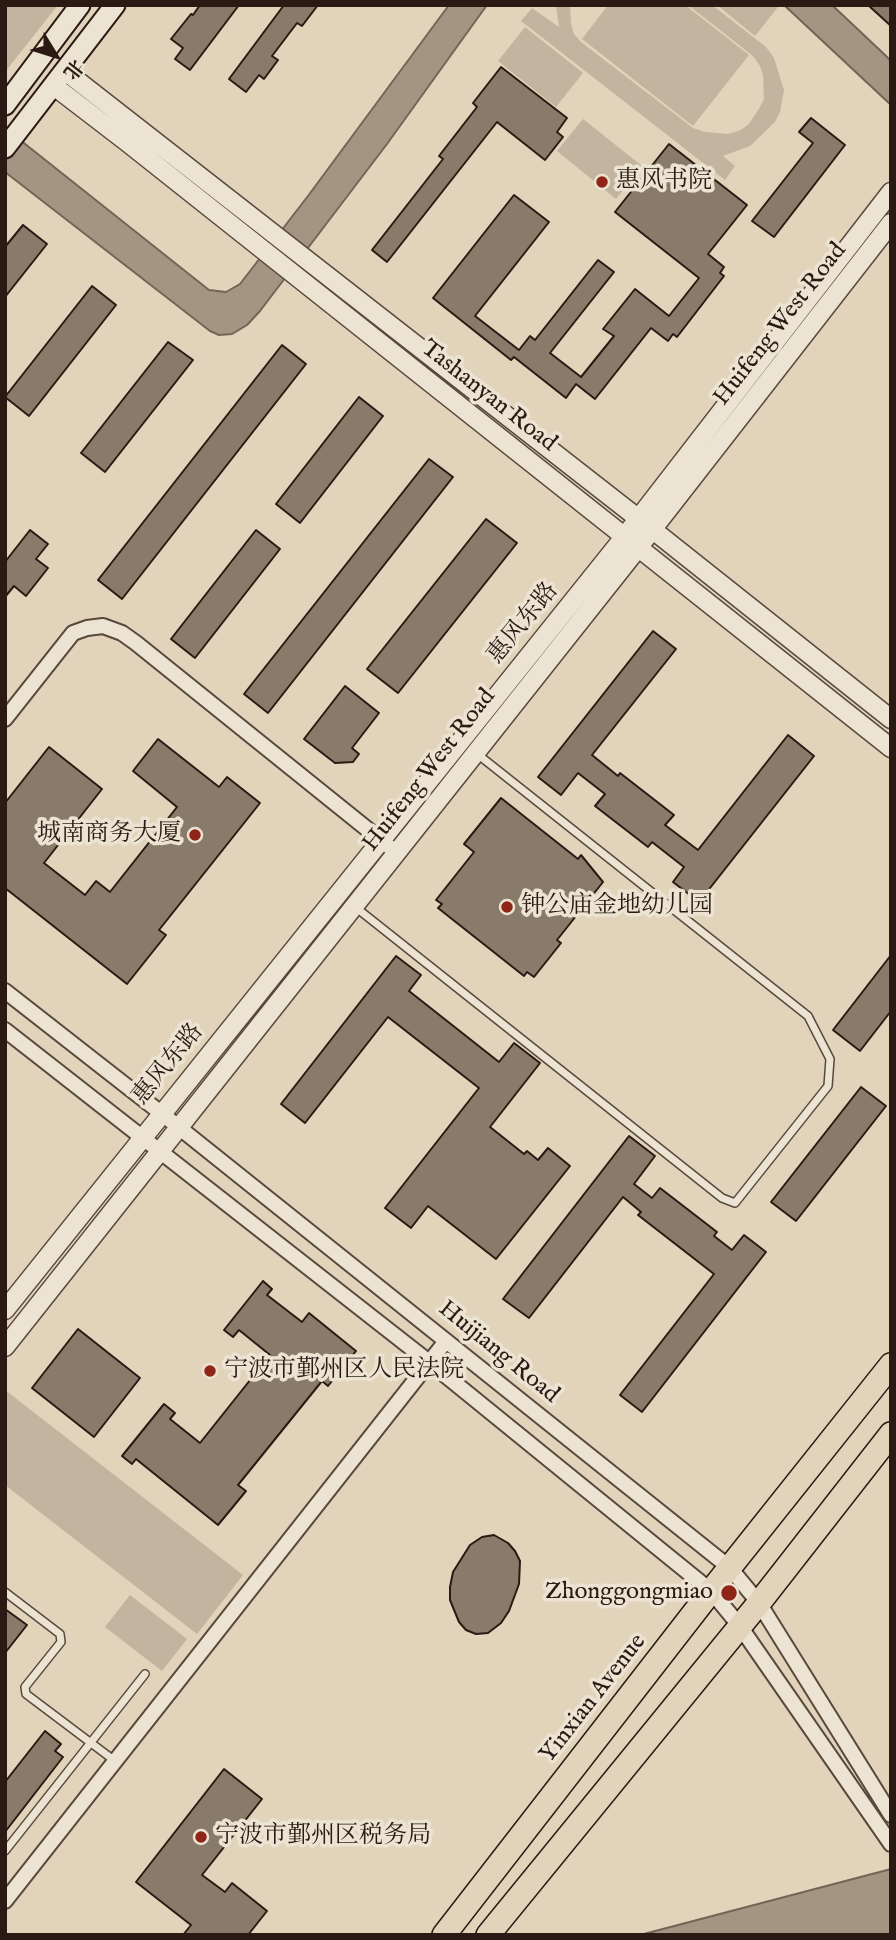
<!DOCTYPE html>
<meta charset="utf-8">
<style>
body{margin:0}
#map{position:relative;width:896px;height:1940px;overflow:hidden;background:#e1d4bb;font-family:"IM FELL English","Noto Serif SC",serif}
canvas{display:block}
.frame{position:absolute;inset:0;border:7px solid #2a1a13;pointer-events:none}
.north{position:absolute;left:21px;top:21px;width:70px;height:70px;-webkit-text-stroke:5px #ece3d3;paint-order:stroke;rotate:128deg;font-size:19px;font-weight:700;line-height:28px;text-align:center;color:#2a1a13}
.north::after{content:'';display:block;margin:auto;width:24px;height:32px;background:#2a1a13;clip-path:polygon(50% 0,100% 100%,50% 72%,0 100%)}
</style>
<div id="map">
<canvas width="896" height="1940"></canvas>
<div class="frame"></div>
<div class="north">北</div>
</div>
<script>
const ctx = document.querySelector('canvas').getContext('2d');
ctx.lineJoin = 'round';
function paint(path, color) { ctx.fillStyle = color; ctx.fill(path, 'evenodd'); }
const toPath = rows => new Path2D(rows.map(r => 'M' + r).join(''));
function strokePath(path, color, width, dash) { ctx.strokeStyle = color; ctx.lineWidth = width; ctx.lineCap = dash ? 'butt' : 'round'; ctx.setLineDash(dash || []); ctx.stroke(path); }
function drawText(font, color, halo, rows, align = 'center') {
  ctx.font = font + ' "IM FELL English","Noto Serif SC",serif'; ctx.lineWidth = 7; ctx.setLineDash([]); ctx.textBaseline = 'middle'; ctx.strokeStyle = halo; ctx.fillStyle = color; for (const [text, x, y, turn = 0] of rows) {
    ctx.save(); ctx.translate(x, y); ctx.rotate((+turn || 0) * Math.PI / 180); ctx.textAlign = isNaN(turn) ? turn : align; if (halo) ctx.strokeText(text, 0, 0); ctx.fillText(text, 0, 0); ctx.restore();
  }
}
const green = toPath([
 [5,5,58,5,5,72],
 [556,5,570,5,571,24,574,34,581,42,693,128,705,132,728,134,741,130,749,124,760,107,764,99,763,75,760,66,753,56,688,5,712,5,766,47,774,58,784,90,780,112,775,122,750,146,723,156,735,166,725,180,521,21,532,8,559,27],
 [608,5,685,5,749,55,693,126,582,39],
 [717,5,776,5,778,7,755,36],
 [525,27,583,73,556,107,498,61],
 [583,119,642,166,616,199,557,151],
 [5,1390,243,1575,197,1634,5,1485],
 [130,1595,187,1639,162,1671,105,1627]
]);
const water = toPath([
 [449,5,487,5,387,144,260,311,247,325,232,334,219,335,210,331,5,172,5,128,209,290,226,292,240,284,308,196,449,5],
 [784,5,832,5,884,54,891,61,891,105,784,5],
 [891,1869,891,1935,640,1935,891,1869]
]);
const building = toPath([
 [200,5,239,5,190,70,175,59,183,48,171,39,191,14,193,15,200,5],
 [284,5,318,5,302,26,297,23,272,56,278,60,264,79,259,75,246,92,229,79,284,5],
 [868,5,891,5,891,26,868,5],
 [501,67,567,118,557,132,563,137,545,160,497,122,387,262,372,250,443,159,439,156,477,107,473,103,501,67],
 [811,118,845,145,774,237,752,221,813,143,799,132,811,118],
 [669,144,747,205,708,254,724,267,720,273,724,276,677,337,673,334,668,341,651,328,595,399,576,384,566,398,514,357,511,360,433,298,514,195,549,222,475,316,519,350,530,336,535,340,598,260,614,272,550,353,581,377,614,336,603,329,635,289,669,316,699,278,615,212,669,144],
 [23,225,47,244,5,297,5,247,23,225],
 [92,286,116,305,29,416,5,397,92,286],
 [168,342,193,360,105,472,81,453,168,342],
 [282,345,306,364,122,599,98,580,282,345],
 [359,397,383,416,300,523,276,504,359,397],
 [429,459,453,477,268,713,244,694,429,459],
 [486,519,517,543,398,693,367,669,486,519],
 [30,530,48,544,36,559,48,568,26,596,14,586,5,597,5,562,30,530],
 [256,530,280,549,195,658,171,639,256,530],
 [653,631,676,649,592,755,618,776,620,773,674,815,665,825,698,850,788,735,814,756,699,902,673,882,684,867,652,842,648,847,595,806,605,794,578,773,561,795,538,777,653,631],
 [345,686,379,713,352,748,359,754,353,762,335,763,304,739,345,686],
 [158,739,219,787,227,777,260,803,159,930,166,935,127,984,5,888,5,803,49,747,102,789,44,863,85,895,96,881,110,892,177,807,133,771,158,739],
 [501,798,578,859,581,855,603,882,557,940,561,943,534,977,527,972,524,976,438,908,442,904,436,900,474,852,464,844,501,798],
 [891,955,891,1011,860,1051,833,1030,891,955],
 [396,956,421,975,409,991,499,1062,514,1043,540,1063,490,1127,524,1154,527,1151,538,1160,548,1148,570,1166,496,1259,428,1206,411,1228,385,1208,479,1088,388,1017,305,1123,281,1104,396,956],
 [861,1087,886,1106,796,1221,771,1202,861,1087],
 [629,1136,655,1156,634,1184,652,1198,660,1188,717,1232,714,1236,732,1250,744,1235,766,1252,642,1412,620,1395,714,1274,638,1215,641,1212,623,1197,529,1318,503,1299,629,1136],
 [263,1281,272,1289,267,1295,302,1322,309,1313,356,1351,328,1386,322,1381,238,1485,246,1491,218,1525,136,1459,132,1464,122,1456,164,1404,175,1413,170,1419,200,1443,270,1355,239,1330,233,1337,224,1330,263,1281],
 [78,1329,140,1378,94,1437,32,1388,78,1329],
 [494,1535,508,1543,515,1551,520,1561,519,1584,509,1611,501,1623,488,1633,476,1634,466,1630,459,1622,450,1600,450,1587,453,1572,470,1545,482,1537,494,1535],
 [5,1609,27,1625,5,1653,5,1609],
 [45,1731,61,1744,55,1751,63,1757,5,1832,5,1782,45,1731],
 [224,1769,262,1799,202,1875,225,1892,232,1883,267,1911,248,1935,183,1935,191,1925,136,1882,224,1769]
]);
const service = toPath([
 [354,906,722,1198,735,1203,828,1086,830,1059,808,1016,476,753],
 [5,1592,60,1634,61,1642,25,1687,26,1694,115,1761],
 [5,1851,145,1674]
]);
const minor = toPath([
 [5,719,73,633,87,628,103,626,122,633,136,643,397,853],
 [5,991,161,1113,730,1568,759,1603,891,1815],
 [5,1030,429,1362,711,1591,739,1625,891,1844],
 [5,1901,446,1341]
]);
const tertiary = toPath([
 [65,71,653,530,891,719],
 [54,86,127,142,891,748],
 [5,1310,625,536,891,192],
 [5,1347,638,548,891,223]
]);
const secondary = toPath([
 [5,105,80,5],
 [5,148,115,5]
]);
const primary = toPath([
 [444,1935,711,1591,891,1365],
 [488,1935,759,1603,891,1434]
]);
const markers = [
 [602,182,7,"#8f2418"],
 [195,835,7,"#8f2418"],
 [507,907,7,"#8f2418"],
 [210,1371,7,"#8f2418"],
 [729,1593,9,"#8f2418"],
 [201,1837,7,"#8f2418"]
];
const poiNames = [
 ["惠风书院",616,182],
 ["城南商务大厦",181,835,"right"],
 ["钟公庙金地幼儿园",521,907],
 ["宁波市鄞州区人民法院",224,1371],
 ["Zhonggongmiao",713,1593,"right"],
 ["宁波市鄞州区税务局",215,1837]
];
const streetNames = [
 ["Huifeng West Road",781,325,-52],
 ["Tashanyan Road",488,397,38],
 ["惠风东路",524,624,-51],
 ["Huifeng West Road",430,771,-52],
 ["惠风东路",169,1065,-51],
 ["Huijiang Road",498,1353,39],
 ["Yinxian Avenue",594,1699,-52]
];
paint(green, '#c2b49e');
paint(water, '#a39582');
strokePath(water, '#736456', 2);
paint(building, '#897b6a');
strokePath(building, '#2a1a13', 2);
strokePath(service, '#58483d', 10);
strokePath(minor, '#58483d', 18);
strokePath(tertiary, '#58483d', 21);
strokePath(secondary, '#2a1a13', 23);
strokePath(primary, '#2a1a13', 26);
strokePath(service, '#ece3d3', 7);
strokePath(minor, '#ece3d3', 14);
strokePath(tertiary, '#ece3d3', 18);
strokePath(secondary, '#ece3d3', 19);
strokePath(primary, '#e1d4bb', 23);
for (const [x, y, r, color] of markers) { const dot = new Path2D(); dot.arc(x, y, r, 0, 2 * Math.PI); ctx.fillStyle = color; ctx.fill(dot); strokePath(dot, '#ece3d3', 2.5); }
drawText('24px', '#2a1a13', '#ece3d3', poiNames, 'left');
drawText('24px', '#2a1a13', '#ece3d3', streetNames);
</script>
